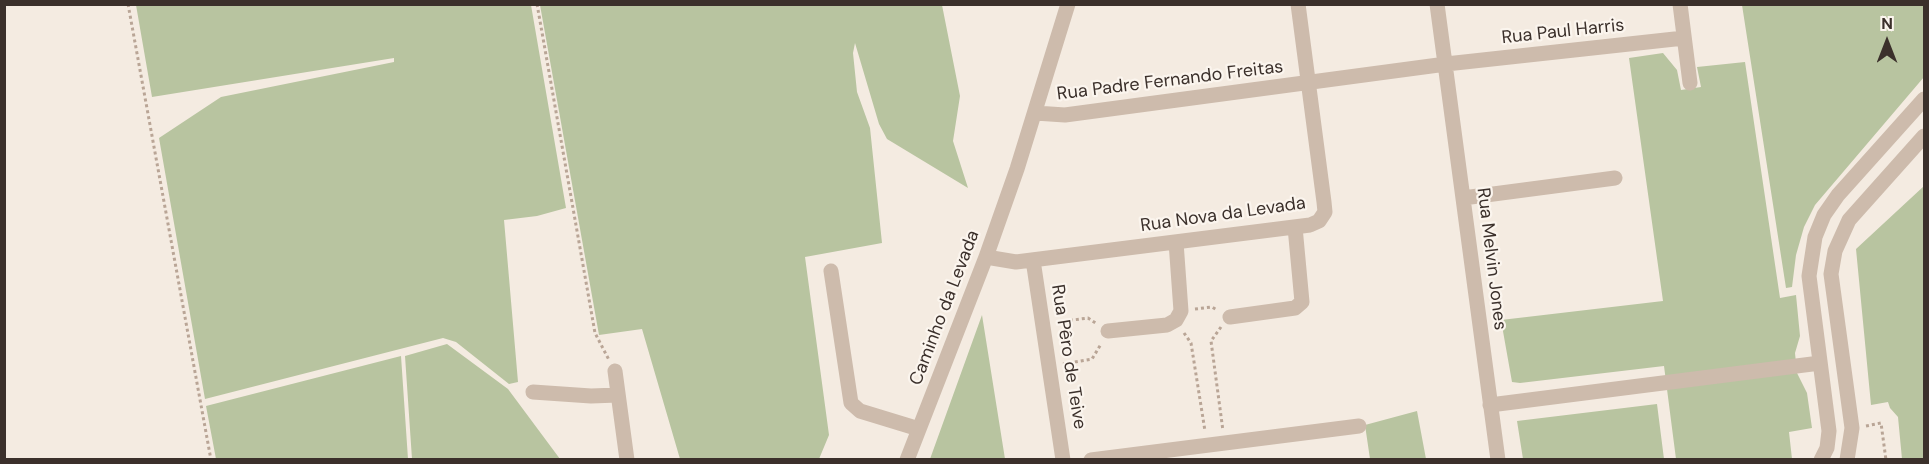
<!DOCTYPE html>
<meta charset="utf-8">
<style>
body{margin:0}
#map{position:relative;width:1929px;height:464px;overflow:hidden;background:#f4ebe1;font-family:"DM Sans",sans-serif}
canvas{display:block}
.frame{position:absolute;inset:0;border:6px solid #3b302b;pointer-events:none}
.north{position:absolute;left:1857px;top:12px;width:60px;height:60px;-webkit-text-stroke:4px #fbf5ee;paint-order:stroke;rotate:0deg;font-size:16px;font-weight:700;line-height:24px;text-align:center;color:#3b302b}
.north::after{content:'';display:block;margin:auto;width:21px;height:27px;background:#3b302b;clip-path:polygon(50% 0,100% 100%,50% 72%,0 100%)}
</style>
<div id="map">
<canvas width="1929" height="464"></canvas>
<div class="frame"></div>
<div class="north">N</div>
</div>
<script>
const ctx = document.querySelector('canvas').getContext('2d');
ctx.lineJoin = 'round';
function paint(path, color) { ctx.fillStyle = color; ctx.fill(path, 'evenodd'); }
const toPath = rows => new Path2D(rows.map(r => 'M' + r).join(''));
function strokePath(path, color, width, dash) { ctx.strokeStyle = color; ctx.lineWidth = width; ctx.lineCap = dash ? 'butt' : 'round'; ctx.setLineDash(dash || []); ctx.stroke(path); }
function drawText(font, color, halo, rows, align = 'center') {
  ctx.font = font + ' "DM Sans",sans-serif'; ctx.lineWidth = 4.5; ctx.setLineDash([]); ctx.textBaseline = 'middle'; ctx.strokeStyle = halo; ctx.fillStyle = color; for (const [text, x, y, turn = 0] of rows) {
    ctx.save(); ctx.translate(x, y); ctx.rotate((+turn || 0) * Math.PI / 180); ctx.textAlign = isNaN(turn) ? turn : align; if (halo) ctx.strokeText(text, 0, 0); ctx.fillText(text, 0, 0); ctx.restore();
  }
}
const green = toPath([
 [136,5,531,5,566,208,537,216,504,220,518,382,509,384,456,342,443,338,205,399,159,138,221,97,394,62,394,58,152,97],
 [540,5,942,5,960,96,953,141,968,188,887,139,879,124,855,43,853,53,857,92,870,128,882,243,805,257,829,435,819,459,680,459,642,329,599,335],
 [1742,5,1924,5,1924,77,1815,205,1804,227,1796,255,1792,287,1786,288],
 [1663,53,1677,70,1681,90,1701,87,1697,67,1745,62,1780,298,1796,295,1800,336,1795,353,1797,373,1807,393,1812,428,1789,432,1792,459,1676,459,1664,366,1520,383,1512,382,1501,320,1663,301,1629,58],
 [1924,186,1924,459,1902,459,1898,417,1890,408,1888,402,1871,405,1856,249],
 [982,315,1005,459,930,459],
 [447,344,508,389,560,459,412,459,405,356],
 [401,356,408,459,216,459,206,406],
 [1657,404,1664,459,1523,459,1517,421],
 [1417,411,1426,459,1370,459,1365,425]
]);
const path = toPath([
 [128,4,211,460],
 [537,4,595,333,609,360],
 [1195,309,1212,307,1217,310],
 [1058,322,1088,318,1097,324],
 [1221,327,1211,341,1223,431],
 [1184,333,1191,343,1205,431],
 [1063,364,1092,359,1101,344],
 [1866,426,1881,423,1886,460]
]);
const minor = toPath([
 [1437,4,1498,460],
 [1680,4,1690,83],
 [1035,113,1065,115,1446,64,1684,38],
 [1463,198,1615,178],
 [986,257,1016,262,1310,225,1319,221,1325,212,1324,202,1298,4],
 [1033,260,1063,460],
 [831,271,851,403,860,411,919,429],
 [1230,317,1295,308,1302,302,1295,227],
 [1108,331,1167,325,1176,320,1181,311,1176,242],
 [615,371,627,460],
 [533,392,591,396,618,395],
 [1490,405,1820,363],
 [907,460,986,257,1017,169,1068,4],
 [1091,460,1359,426],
 [1821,460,1827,448,1829,431,1809,276,1815,237,1824,215,1838,195,1924,99],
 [1847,460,1852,428,1831,274,1835,251,1849,220,1924,136]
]);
const streetNames = [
 ["Rua Paul Harris",1563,32,-6],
 ["Rua Padre Fernando Freitas",1170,81,-7],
 ["Rua Nova da Levada",1223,215,-8],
 ["Rua Melvin Jones",1491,259,83],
 ["Caminho da Levada",945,308,-69],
 ["Rua Pêro de Teive",1068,357,81]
];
paint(green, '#b8c4a0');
strokePath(path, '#b9a596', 3, [3, 3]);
strokePath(minor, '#cdbbac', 15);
drawText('18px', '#3b302b', '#fbf5ee', streetNames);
</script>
